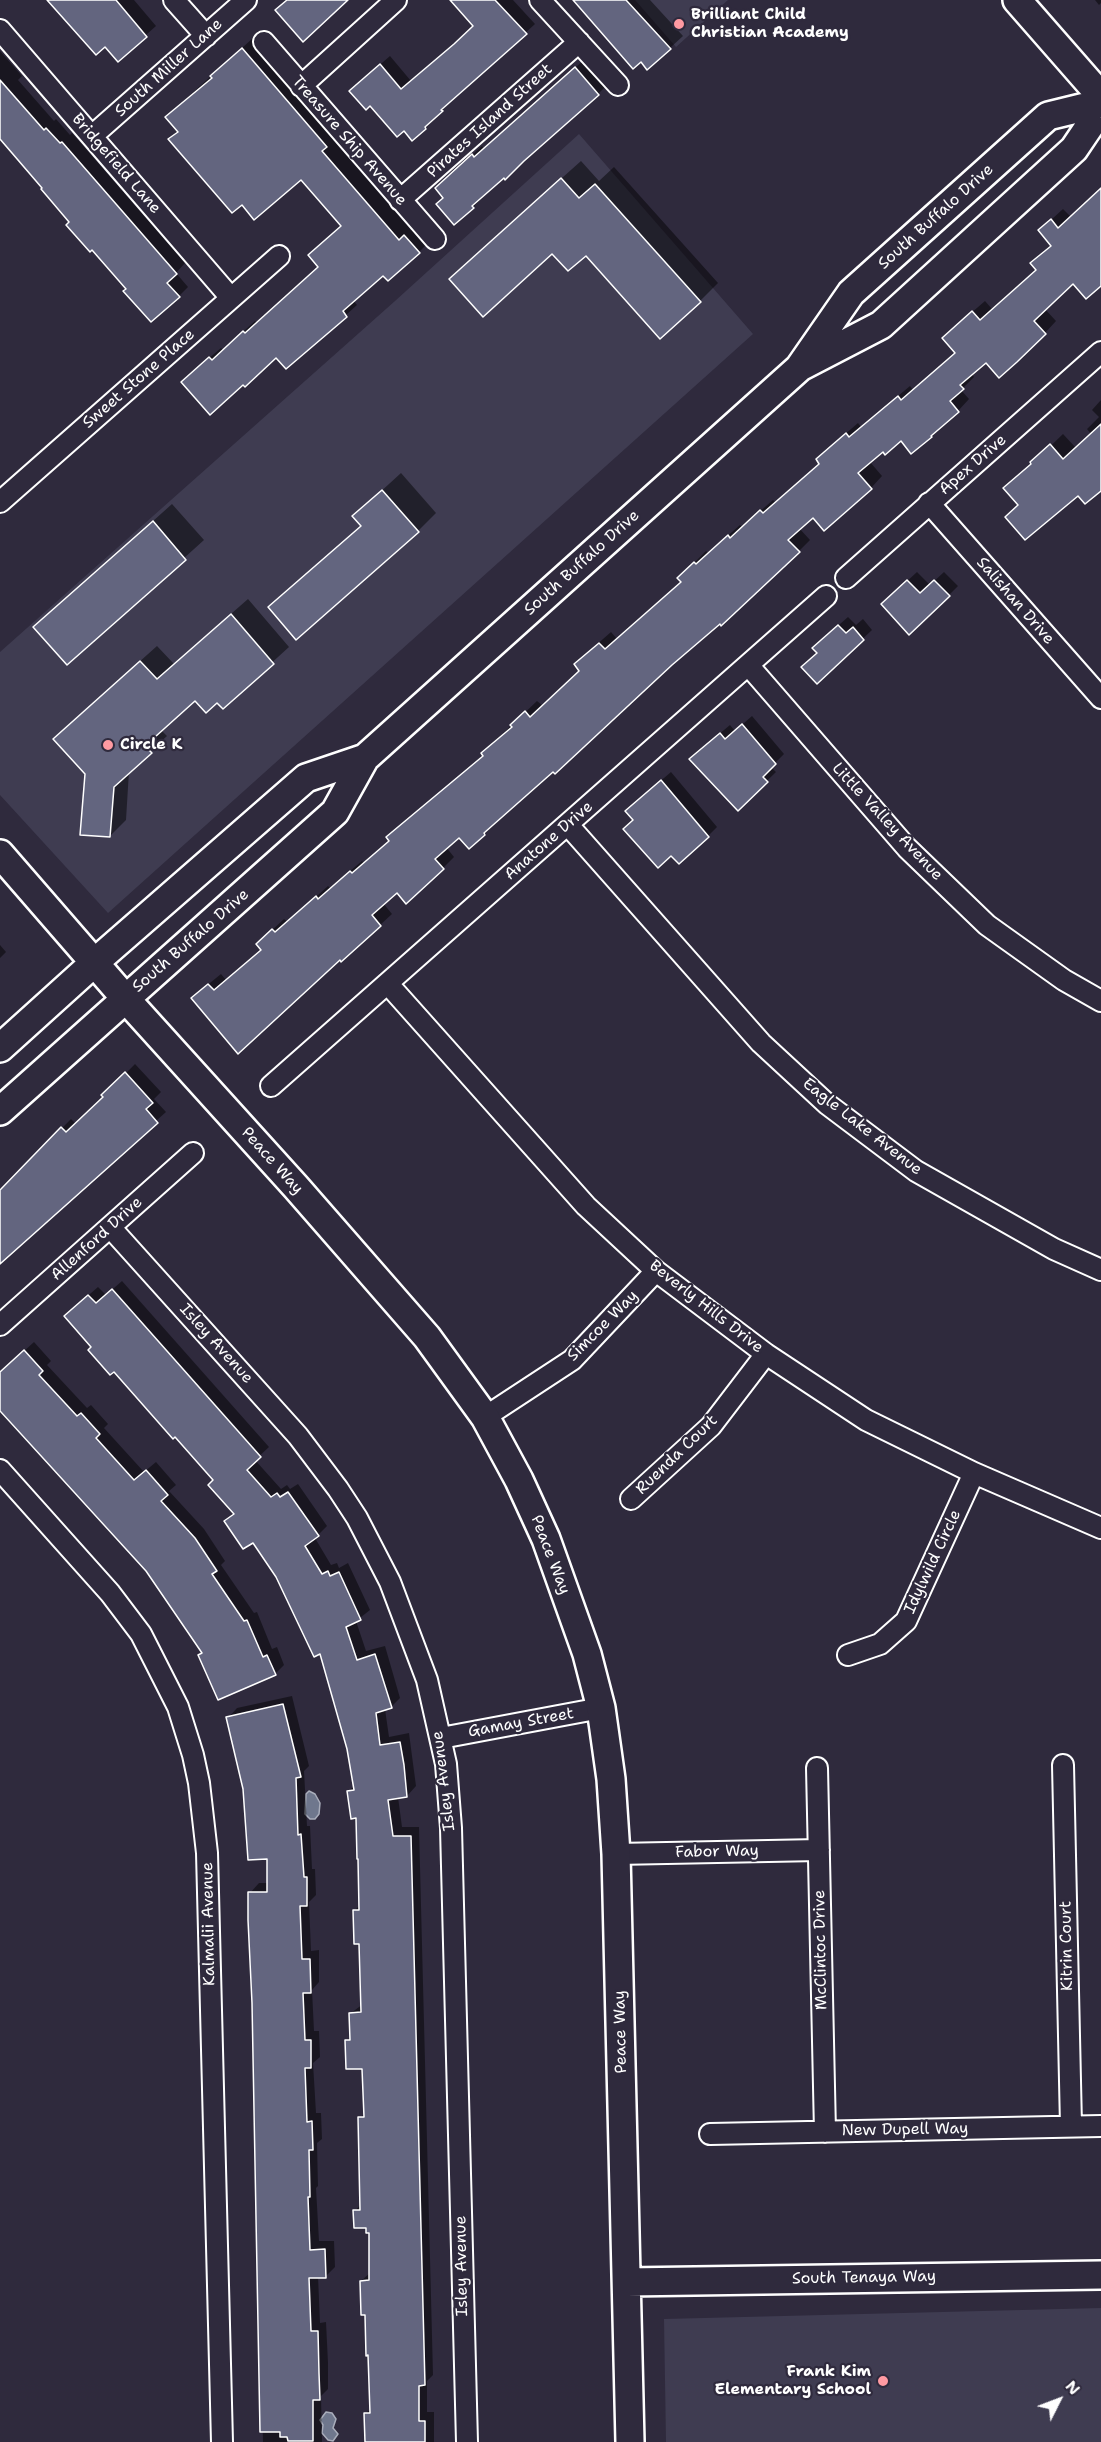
<!DOCTYPE html>
<style>
body{margin:0}
#map{position:relative;width:1101px;height:2442px;overflow:hidden;background:#2f2a3d;font-family:"Shantell Sans",sans-serif}
canvas{display:block}
.north{position:absolute;left:1029px;top:2370px;width:60px;height:60px;-webkit-text-stroke:4px #2f2a3d;paint-order:stroke;rotate:48deg;font-size:16px;font-weight:700;line-height:24px;text-align:center;color:#fff}
.north::after{content:'';display:block;margin:auto;width:21px;height:27px;background:#fff;clip-path:polygon(50% 0,100% 100%,50% 72%,0 100%)}
</style>
<div id="map">
<canvas width="1101" height="2442"></canvas>
<div class="north">N</div>
</div>
<script>
const ctx = document.querySelector('canvas').getContext('2d');
ctx.lineJoin = 'round';
function paint(path, color) { ctx.fillStyle = color; ctx.fill(path, 'evenodd'); }
const toPath = rows => new Path2D(rows.map(r => 'M' + r).join(''));
function strokePath(path, color, width, dash) { ctx.strokeStyle = color; ctx.lineWidth = width; ctx.lineCap = dash ? 'butt' : 'round'; ctx.setLineDash(dash || []); ctx.stroke(path); }
function drawText(font, color, halo, rows, align = 'center') {
  ctx.font = font + ' "Shantell Sans",sans-serif'; ctx.lineWidth = 4.5; ctx.setLineDash([]); ctx.textBaseline = 'middle'; ctx.strokeStyle = halo; ctx.fillStyle = color; for (const [text, x, y, turn = 0] of rows) {
    ctx.save(); ctx.translate(x, y); ctx.rotate((+turn || 0) * Math.PI / 180); ctx.textAlign = isNaN(turn) ? turn : align; if (halo) ctx.strokeText(text, 0, 0); ctx.fillText(text, 0, 0); ctx.restore();
  }
}
const built = toPath([
 [635,0,728,0,676,47],
 [579,134,753,334,108,913,0,795,0,652,395,301],
 [1101,2308,1101,2442,666,2442,664,2319]
]);
const water = toPath([
 [309,1791,315,1794,320,1803,319,1814,315,1819,310,1819,305,1814,306,1794,309,1791],
 [326,2412,332,2413,336,2419,333,2428,338,2434,333,2441,328,2440,322,2433,323,2425,320,2420,326,2412]
]);
const shadow = toPath([
 [58,0,134,0,156,26,118,60],
 [452,0,513,0,535,24,451,101,425,128,360,82,390,56,411,81,475,26],
 [576,0,650,0,683,36,648,68],
 [1095,0,1101,0,1101,3,1099,5],
 [253,38,337,135,333,140,411,230,416,225,430,241,419,252,384,273,353,300,357,305,346,315,286,367,277,356,194,371,221,348,223,350,255,321,257,323,319,267,342,226,301,178,242,203,170,139,179,131,178,106],
 [0,51,22,76,18,80,54,121,56,119,70,135,72,133,185,263,176,273,188,287,179,296,128,289,0,136],
 [585,59,607,85,598,94,481,196,482,198,473,207,445,197,446,179,482,146,484,149],
 [581,161,599,181,614,167,718,283,700,301,586,253,553,252,469,261],
 [1101,189,1101,284,1073,282,1044,308,1056,321,1045,333,986,360,971,373,974,377,961,390,969,399,958,411,883,450,870,462,882,476,871,488,824,529,813,516,799,528,810,540,799,551,484,834,459,836,446,847,454,857,443,868,397,891,383,903,392,914,342,960,340,958,238,1052,205,987,221,974,226,980,262,949,269,933,284,919,288,922,328,886,330,888,362,861,364,863,390,840,399,826,484,755,494,742,537,701,543,706,581,670,587,653,611,632,617,639,682,582,679,578,706,551,708,553,740,525,742,527,773,500,775,502,820,463,829,448,858,423,861,427,910,386,913,390,956,352,955,327,985,301,992,309,1037,269,1052,245,1040,230,1063,209,1071,217],
 [1101,400,1101,489,1019,504,1033,463,1063,434,1076,448,1091,434,1087,429,1099,417,1092,410],
 [401,473,436,513,418,531,270,607,362,525,354,516],
 [172,504,204,540,68,663,35,627],
 [917,572,930,585,944,572,958,586,949,595,892,595],
 [248,599,289,647,223,707,217,701,195,699,161,730,167,736,129,771,126,820,110,836,87,773,71,723,157,646,174,664],
 [848,617,856,625,863,619,872,630,817,682,818,652,823,639],
 [752,716,784,754,771,767,776,772,738,809,700,750,730,725,735,731],
 [671,772,717,827,708,836,672,853,635,819,636,802],
 [0,945,6,952,0,958],
 [135,1064,161,1092,154,1099,166,1112,0,1261,0,1191,71,1119,76,1124],
 [122,1281,269,1447,255,1460,281,1489,287,1485,290,1489,298,1484,327,1526,315,1538,331,1565,337,1563,339,1568,348,1563,370,1610,356,1621,366,1651,385,1646,400,1698,391,1707,385,1709,389,1737,409,1733,412,1756,416,1786,407,1796,398,1797,402,1827,419,1827,433,2375,427,2381,427,2412,434,2412,434,2442,367,2442,365,2414,372,2408,366,2313,361,2281,371,2272,370,2232,355,2211,361,2204,360,2118,365,2113,364,2067,347,2041,351,2036,351,2013,363,2004,361,1942,354,1911,361,1904,357,1817,349,1791,355,1785,349,1749,321,1652,277,1576,253,1540,226,1521,235,1513,215,1480,93,1347,75,1307,98,1287,106,1295],
 [34,1342,51,1361,47,1365,87,1408,91,1405,108,1424,104,1428,144,1472,156,1462,176,1485,169,1491,204,1529,225,1561,221,1565,254,1613,257,1612,272,1649,277,1647,284,1665,275,1674,203,1652,147,1570,0,1409,0,1373],
 [292,1696,309,1766,304,1771,307,1826,310,1826,312,1869,315,1869,316,1895,309,1902,311,1951,319,1950,319,1982,312,1990,314,2031,319,2031,320,2057,313,2063,316,2113,321,2113,322,2139,317,2143,318,2186,316,2188,319,2241,334,2241,335,2267,326,2276,318,2276,320,2323,326,2322,328,2363,328,2389,321,2396,322,2442,263,2442,250,1893,259,1883,269,1883,268,1857,245,1789,228,1718,237,1708]
]);
const building = toPath([
 [47,0,116,0,147,37,118,62,105,47,96,55,47,0],
 [287,0,348,0,303,42,275,10,287,0],
 [450,0,495,0,527,34,441,110,443,111,425,127,426,129,412,141,404,131,397,137,370,106,366,110,349,91,380,64,401,89,454,44,473,26,450,0],
 [573,0,626,0,671,49,647,70,641,62,633,69,573,0],
 [242,48,327,147,322,151,399,240,404,235,420,253,388,281,383,276,343,311,347,317,286,369,276,358,245,387,243,385,210,415,181,382,209,357,212,360,243,331,245,333,318,267,308,255,341,226,301,180,254,220,242,205,232,213,168,139,178,132,165,117,212,78,210,76,242,48],
 [575,67,599,95,524,161,505,180,504,178,472,206,474,208,454,225,436,204,443,198,435,188,472,154,474,157,575,67],
 [0,80,44,130,46,128,60,143,62,142,177,274,167,283,180,297,151,322,123,291,126,289,92,250,90,252,66,225,69,222,41,189,42,188,0,139,0,80],
 [561,178,579,198,595,184,701,302,660,339,586,256,568,271,552,254,483,317,449,279,561,178],
 [1101,188,1101,286,1086,299,1073,284,1034,321,1046,334,1017,362,999,378,986,363,960,385,964,389,950,401,959,412,931,436,932,437,911,454,901,441,885,455,883,452,858,473,872,489,824,531,813,518,788,540,800,552,721,626,720,624,672,665,555,774,553,772,484,833,485,835,469,849,459,838,435,859,444,869,406,904,397,893,372,915,381,926,341,962,340,960,238,1054,191,998,208,984,214,990,261,950,256,944,272,929,275,932,316,896,318,899,350,871,352,873,389,841,386,837,483,756,481,753,512,727,510,725,525,711,530,717,579,671,574,664,599,643,605,649,681,582,677,578,694,562,696,564,728,535,730,538,760,510,763,513,819,464,816,459,846,433,849,437,898,396,901,400,955,353,942,338,972,311,980,320,1036,270,1030,263,1051,246,1038,230,1051,219,1058,228,1101,188],
 [1101,424,1101,491,1085,504,1078,496,1025,540,1005,517,1018,505,1003,488,1031,464,1030,462,1050,444,1063,459,1101,424],
 [382,490,419,532,296,640,268,607,361,526,352,516,382,490],
 [153,521,186,560,67,665,33,627,153,521],
 [907,580,920,593,934,580,950,596,909,635,881,604,907,580],
 [231,614,274,664,223,709,217,703,206,713,195,701,145,746,152,753,114,787,110,837,80,835,85,774,53,739,140,661,157,679,231,614],
 [838,625,846,633,853,627,864,640,817,684,801,667,817,653,812,648,838,625],
 [742,724,776,764,763,777,768,782,738,811,689,759,720,733,725,739,742,724],
 [661,780,709,837,679,864,671,856,658,868,623,829,633,820,625,811,661,780],
 [125,1072,153,1103,146,1109,158,1123,0,1264,0,1190,61,1127,66,1132,103,1097,101,1095,125,1072],
 [112,1289,261,1457,247,1470,271,1497,277,1493,280,1497,288,1492,319,1536,305,1546,322,1574,328,1571,330,1576,339,1572,361,1620,346,1627,357,1660,375,1654,392,1708,376,1713,380,1745,400,1742,404,1765,407,1797,388,1800,393,1836,411,1836,425,2385,419,2386,419,2421,425,2421,425,2442,365,2442,364,2413,370,2413,368,2355,366,2356,365,2315,361,2315,360,2281,369,2280,369,2233,366,2233,366,2228,354,2228,353,2210,360,2210,358,2117,364,2117,362,2069,346,2069,345,2040,350,2040,349,2013,361,2012,359,1944,354,1944,353,1910,359,1910,358,1859,357,1859,356,1818,351,1819,347,1791,354,1790,347,1749,320,1654,314,1657,276,1577,253,1543,243,1549,224,1521,234,1514,208,1485,213,1480,175,1437,173,1439,114,1372,110,1375,88,1350,91,1347,64,1316,88,1295,96,1303,112,1289],
 [24,1350,43,1371,39,1375,77,1416,81,1413,100,1434,96,1438,134,1480,146,1470,168,1495,161,1501,195,1538,217,1571,212,1574,244,1621,247,1620,263,1657,267,1655,276,1675,218,1700,198,1655,202,1653,146,1571,0,1411,0,1372,24,1350],
 [283,1704,301,1777,296,1778,298,1835,301,1834,304,1877,307,1877,307,1906,300,1906,302,1959,310,1959,311,1993,303,1993,305,2040,311,2040,311,2068,305,2068,307,2122,312,2121,313,2150,309,2150,310,2197,308,2197,310,2250,325,2249,326,2278,309,2278,311,2331,318,2331,319,2373,320,2400,313,2400,313,2441,288,2441,287,2437,280,2437,280,2432,260,2432,252,2003,248,1920,248,1892,267,1892,267,1859,248,1860,243,1789,226,1717,283,1704]
]);
const street = toPath([
 [174,0,206,36],
 [540,0,618,85],
 [0,30,231,298],
 [264,42,435,239],
 [301,86,396,0],
 [92,136,246,0],
 [400,200,579,42],
 [0,502,279,256],
 [929,503,1101,698],
 [846,578,1101,352],
 [749,666,907,848,987,925,1064,980,1101,1001],
 [568,825,761,1043,827,1104,916,1171,1054,1249,1101,1270],
 [388,984,586,1206,656,1271,766,1354,866,1420,974,1473,1101,1528],
 [271,1086,826,596],
 [110,1227,298,1436,338,1489,357,1518,390,1582,427,1680,446,1764,451,1828,467,2442],
 [0,1325,193,1153],
 [485,1417,572,1360,656,1271],
 [0,1470,110,1593,141,1634,178,1707,193,1755,199,1783,207,1853,222,2442],
 [631,1499,711,1426,766,1354],
 [848,1655,880,1644,906,1621,974,1473],
 [441,1738,601,1708],
 [1063,1765,1071,2126],
 [817,1768,825,2132],
 [616,1854,819,1850],
 [710,2134,1101,2126]
]);
const secondary = toPath([
 [1017,0,1101,96],
 [802,366,881,325,1074,149,1101,109],
 [0,854,125,998,296,1187,427,1337,485,1417,519,1480,546,1539,587,1654,601,1708,611,1779,616,1854,630,2442],
 [0,1048,94,963,306,778,365,758],
 [0,1111,335,812,365,758,799,368,851,293,1048,116,1101,103],
 [627,2282,1101,2275]
]);
const markers = [
 [679,24,6,"#ff9aa2"],
 [108,745,6,"#ff9aa2"],
 [883,2381,6,"#ff9aa2"]
];
const poiNames = [
 ["Brilliant Child",691,15],
 ["Christian Academy",691,33],
 ["Circle K",120,745],
 ["Frank Kim",871,2372,"right"],
 ["Elementary School",871,2390,"right"]
];
const streetNames = [
 ["South Miller Lane",169,68,-42],
 ["Pirates Island Street",490,121,-42],
 ["Treasure Ship Avenue",349,141,49],
 ["Bridgefield Lane",116,164,49],
 ["South Buffalo Drive",936,217,-42],
 ["Sweet Stone Place",139,379,-41],
 ["Apex Drive",973,465,-41],
 ["South Buffalo Drive",582,563,-42],
 ["Salishan Drive",1015,601,49],
 ["Little Valley Avenue",887,822,47],
 ["Anatone Drive",549,841,-41],
 ["South Buffalo Drive",191,941,-41],
 ["Eagle Lake Avenue",862,1127,38],
 ["Peace Way",272,1161,48],
 ["Allenford Drive",97,1239,-42],
 ["Beverly Hills Drive",706,1307,38],
 ["Simcoe Way",603,1326,-45],
 ["Isley Avenue",216,1344,48],
 ["Ruenda Court",677,1455,-44],
 ["Peace Way",550,1555,69],
 ["Idylwild Circle",933,1562,-65],
 ["Gamay Street",521,1723,-10],
 ["Isley Avenue",444,1781,-97],
 ["Fabor Way",717,1852,-1],
 ["Kalmalii Avenue",209,1924,-91],
 ["Kitrin Court",1067,1946,-91],
 ["McClintoc Drive",821,1950,-91],
 ["Peace Way",621,2032,-91],
 ["New Dupell Way",905,2130,-1],
 ["Isley Avenue",462,2266,-91],
 ["South Tenaya Way",864,2278,-1]
];
paint(built, '#3f3c51');
paint(water, '#6f778d');
strokePath(water, '#a9adbb', 1.5);
paint(shadow, '#0007');
paint(building, '#63657f');
strokePath(building, '#fff', 1.5);
strokePath(street, '#fff', 24);
strokePath(secondary, '#fff', 32);
strokePath(street, '#2f2a3d', 20);
strokePath(secondary, '#2f2a3d', 27);
for (const [x, y, r, color] of markers) { const dot = new Path2D(); dot.arc(x, y, r, 0, 2 * Math.PI); ctx.fillStyle = color; ctx.fill(dot); strokePath(dot, '#2f2a3d', 2); }
drawText('bold 16px', '#fff', '#2f2a3d', poiNames, 'left');
drawText('16px', '#fff', '#2f2a3d', streetNames);
</script>
